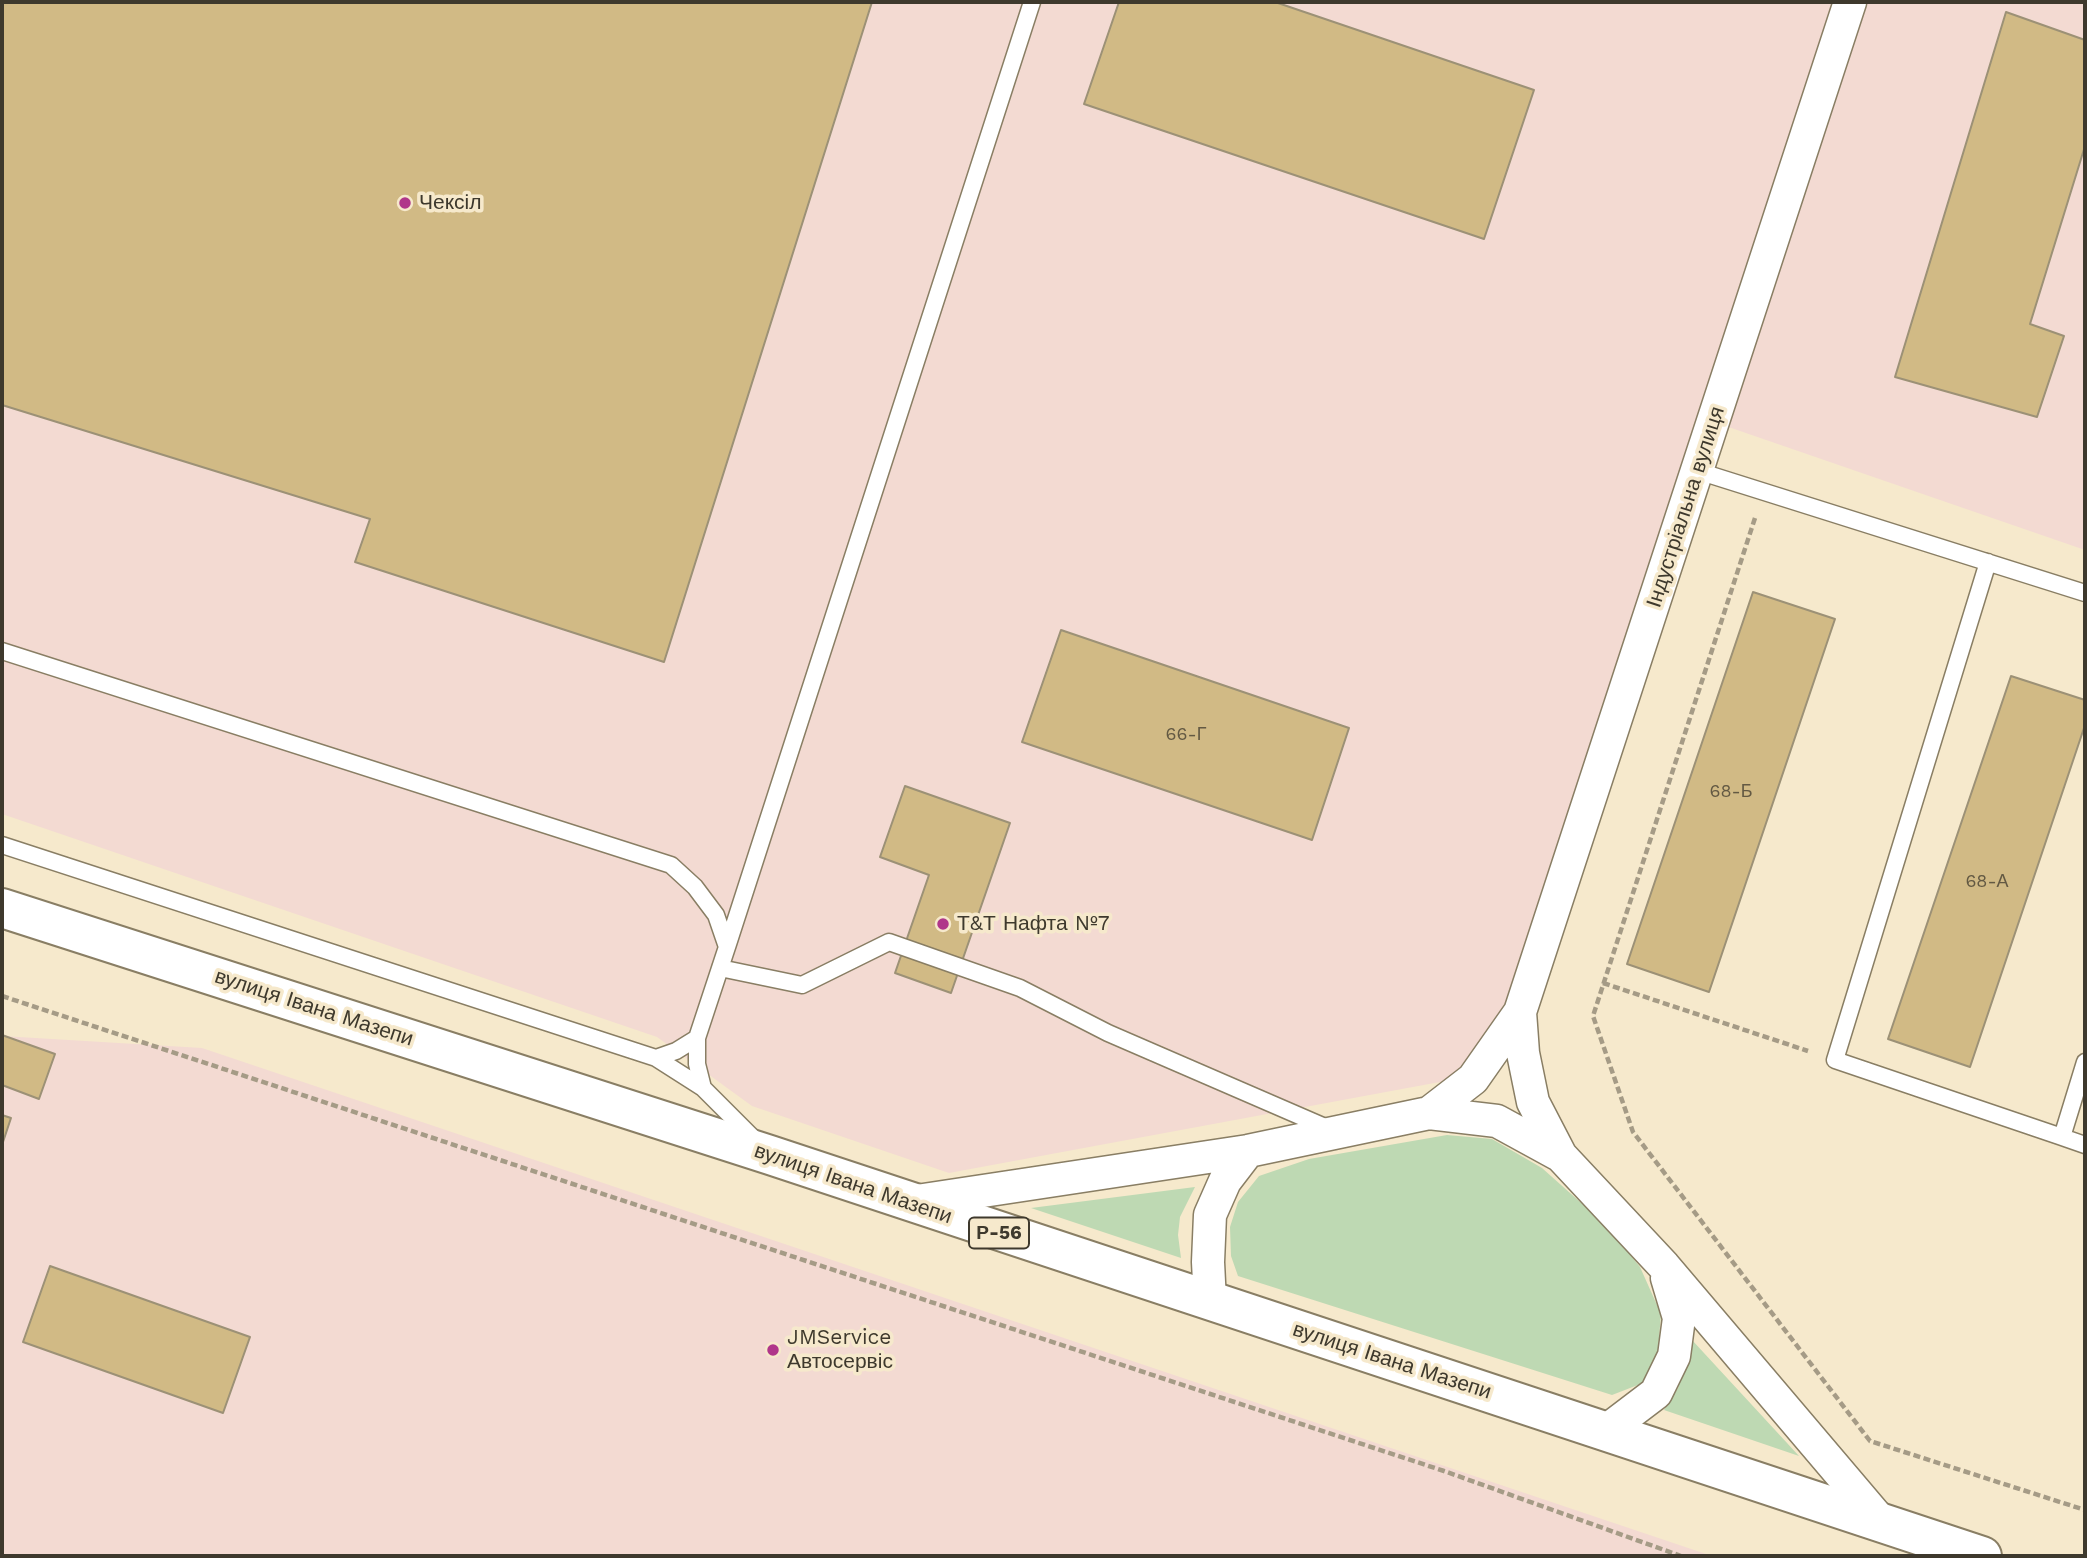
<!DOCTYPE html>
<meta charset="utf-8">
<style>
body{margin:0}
#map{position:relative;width:2087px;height:1558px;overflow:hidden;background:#f6e9cc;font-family:"Work Sans",sans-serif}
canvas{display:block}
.frame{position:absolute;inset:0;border:4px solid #3e392d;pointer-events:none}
</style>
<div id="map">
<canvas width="2087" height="1558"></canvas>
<div class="frame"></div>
</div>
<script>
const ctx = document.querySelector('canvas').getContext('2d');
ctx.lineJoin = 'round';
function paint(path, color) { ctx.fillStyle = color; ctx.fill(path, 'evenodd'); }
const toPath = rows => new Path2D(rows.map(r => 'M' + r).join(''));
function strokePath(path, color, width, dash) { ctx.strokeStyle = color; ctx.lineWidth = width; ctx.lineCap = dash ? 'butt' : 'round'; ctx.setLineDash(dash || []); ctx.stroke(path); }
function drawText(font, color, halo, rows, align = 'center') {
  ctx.font = font + ' "Work Sans",sans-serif'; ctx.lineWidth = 7; ctx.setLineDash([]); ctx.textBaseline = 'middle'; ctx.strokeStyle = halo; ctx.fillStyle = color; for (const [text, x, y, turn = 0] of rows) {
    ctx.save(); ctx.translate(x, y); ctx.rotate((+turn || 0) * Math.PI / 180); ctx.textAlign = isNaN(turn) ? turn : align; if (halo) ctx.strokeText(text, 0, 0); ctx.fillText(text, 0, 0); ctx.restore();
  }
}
const industrial = toPath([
 [2,2,2085,2,2085,550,1714,422,1520,1012,1456,1079,949,1173,752,1106,657,1037,2,814],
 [2,1036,202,1048,1712,1556,2,1556]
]);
const green = toPath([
 [1447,1135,1492,1139,1542,1168,1607,1226,1640,1267,1661,1314,1658,1350,1643,1383,1612,1395,1238,1276,1231,1256,1230,1227,1238,1202,1259,1176,1309,1159],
 [1195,1187,1180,1217,1178,1235,1181,1258,1031,1208],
 [1692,1340,1799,1456,1664,1410,1678,1388]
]);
const building = toPath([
 [2,2,872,2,664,662,355,562,370,519,2,405,2,2],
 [1119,2,1275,2,1534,90,1484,239,1084,104,1119,2],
 [2006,12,2085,40,2085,146,2030,324,2064,336,2037,417,1895,377,2006,12],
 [1753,592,1835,619,1709,992,1627,964,1753,592],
 [1061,630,1349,728,1312,840,1022,742,1061,630],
 [2011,676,2085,700,2085,725,1970,1067,1888,1039,2011,676],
 [905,786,1010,823,951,993,895,973,929,875,880,857,905,786],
 [2,1035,55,1054,39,1099,2,1085,2,1035],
 [2,1115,11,1118,2,1145,2,1115],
 [50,1266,250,1337,223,1413,23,1342,50,1266]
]);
const path = toPath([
 [1755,518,1593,1016,1633,1132,1870,1441,2085,1510],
 [1603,983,1808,1051],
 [2,996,1444,1471,1681,1556]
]);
const service = toPath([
 [1698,471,2085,593],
 [1988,562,1835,1060,2062,1137,2085,1062],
 [2,651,671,865,695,887,716,915,727,947,697,1038,697,1064,703,1088],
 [2,845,656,1058,703,1088,754,1139],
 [727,947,1032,2],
 [720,968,802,985,889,942,1020,988,1108,1033,1332,1130],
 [656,1058,676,1051,697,1038],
 [2062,1137,2085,1145]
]);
const minor = toPath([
 [1520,1012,1523,1053,1533,1102,1561,1156],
 [1429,1113,1473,1079,1520,1012,1850,2],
 [910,1202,1248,1151,1429,1113,1497,1121,1561,1156,1664,1266,1883,1524],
 [1210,1302,1208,1262,1210,1215,1225,1181,1248,1151],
 [1606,1431,1656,1393,1674,1356,1679,1318,1667,1278]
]);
const primary = toPath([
 [2,908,770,1155,1982,1556]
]);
const markers = [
 [405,203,7,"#b0368a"],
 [943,924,7,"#b0368a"],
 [773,1350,7,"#b0368a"]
];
const numberNames = [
 ["66-Г",1186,735],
 ["68-Б",1731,792],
 ["68-А",1987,882]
];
const shields = [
 [999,1233,60]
];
const shieldNames = [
 ["Р-56",999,1233]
];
const poiNames = [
 ["Чексіл",419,203],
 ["Т&Т Нафта №7",957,924],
 ["JMService",787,1338],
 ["Автосервіс",787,1362]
];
const streetNames = [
 ["Індустріальна вулиця",1686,507,-72],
 ["вулиця Івана Мазепи",314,1008,18],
 ["вулиця Івана Мазепи",853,1184,19],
 ["вулиця Івана Мазепи",1392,1361,18]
];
paint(industrial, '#f3dad2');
paint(green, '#bed9b3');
paint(building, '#d1ba85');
strokePath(building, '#9c9176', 2);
strokePath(service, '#897e64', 19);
strokePath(minor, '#897e64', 35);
strokePath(primary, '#897e64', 42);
strokePath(path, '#a59b86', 4.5, [7, 3.5]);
strokePath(service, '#fff', 16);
strokePath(minor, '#fff', 32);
strokePath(primary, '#fff', 38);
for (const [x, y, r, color] of markers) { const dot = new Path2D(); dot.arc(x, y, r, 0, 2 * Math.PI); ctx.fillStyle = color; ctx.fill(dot); strokePath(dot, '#f6e9cc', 2.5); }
drawText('18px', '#635943', null, numberNames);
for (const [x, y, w] of shields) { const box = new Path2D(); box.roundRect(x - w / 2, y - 15.5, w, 31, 5); ctx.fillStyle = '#f6e9cc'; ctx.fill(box); strokePath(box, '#3e392d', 2); }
drawText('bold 19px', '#3e392d', null, shieldNames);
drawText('21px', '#3e392d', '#f6e9cc', poiNames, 'left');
drawText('21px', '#3e392d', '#f6e9cc', streetNames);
</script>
